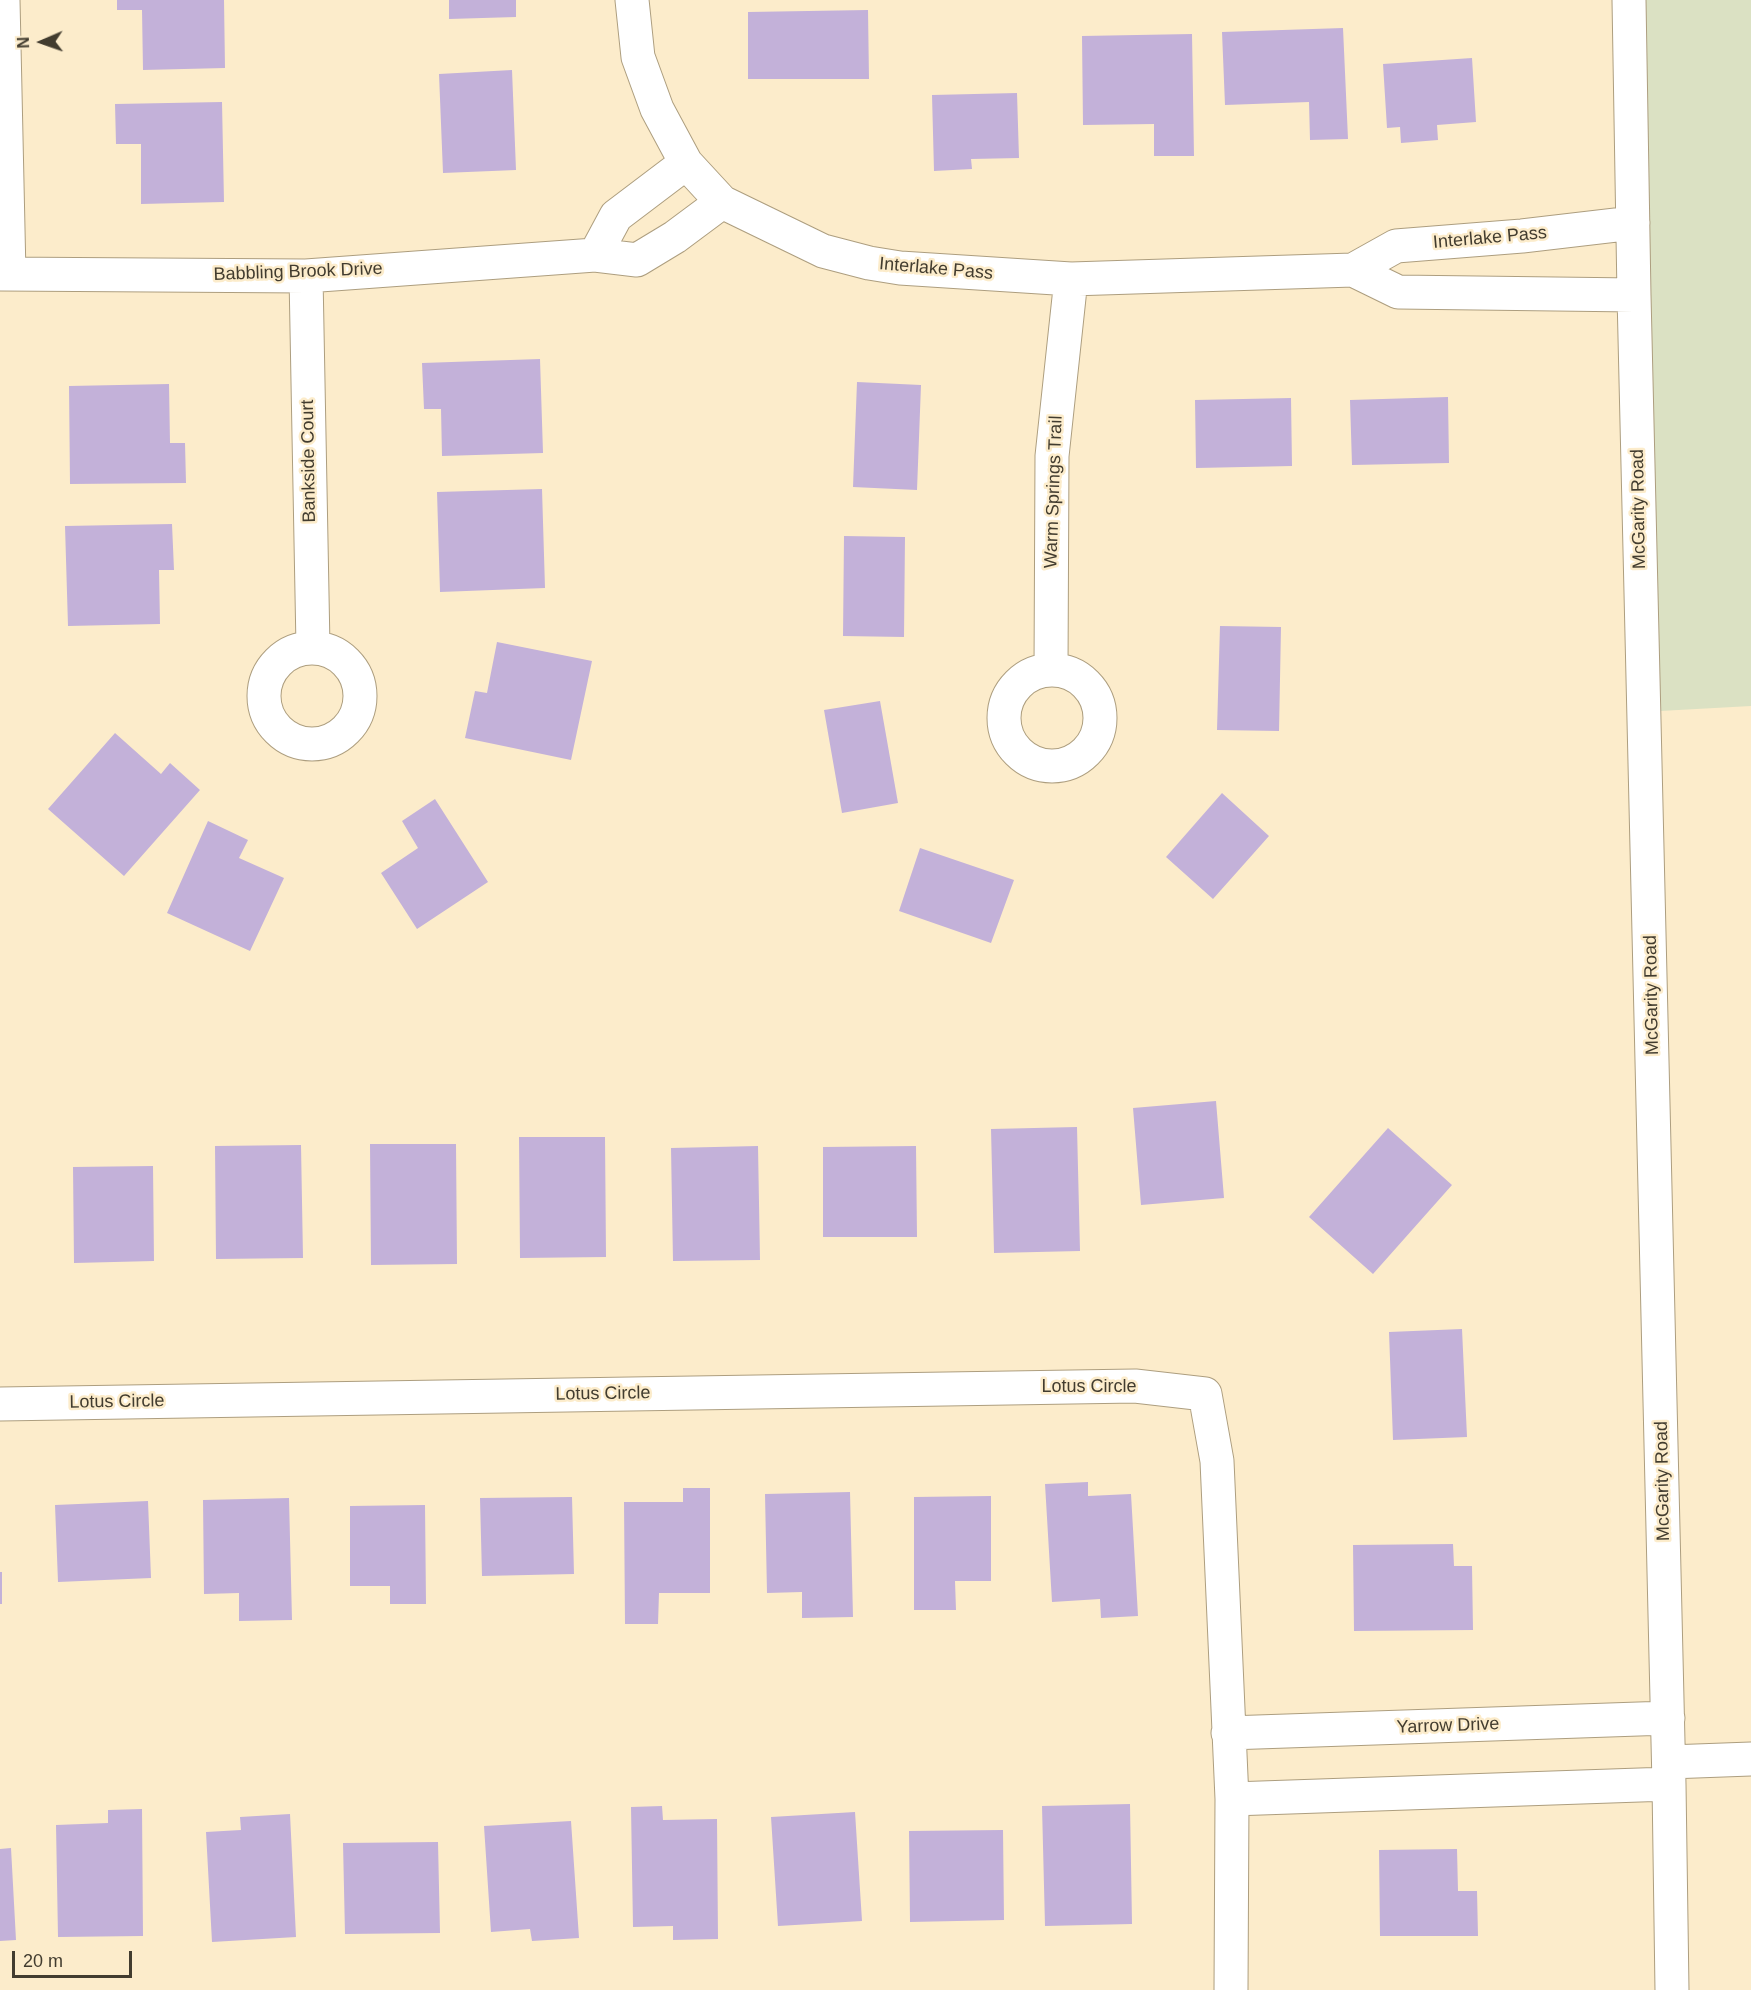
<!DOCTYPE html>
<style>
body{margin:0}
#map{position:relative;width:1751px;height:1990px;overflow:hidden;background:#fceccb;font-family:Helvetica,sans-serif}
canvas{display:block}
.north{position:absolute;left:12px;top:12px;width:60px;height:60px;-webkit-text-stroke:4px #fceccb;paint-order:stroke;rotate:268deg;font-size:16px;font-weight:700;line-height:24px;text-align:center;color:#423c2f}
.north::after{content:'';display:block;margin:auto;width:21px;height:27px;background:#423c2f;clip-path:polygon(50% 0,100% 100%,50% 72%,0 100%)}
.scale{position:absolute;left:12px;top:1951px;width:120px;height:27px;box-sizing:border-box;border:3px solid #423c2f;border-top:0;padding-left:8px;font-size:18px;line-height:21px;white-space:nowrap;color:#423c2f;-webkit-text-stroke:4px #fceccb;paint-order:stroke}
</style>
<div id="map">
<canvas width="1751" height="1990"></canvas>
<div class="north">N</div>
<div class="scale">20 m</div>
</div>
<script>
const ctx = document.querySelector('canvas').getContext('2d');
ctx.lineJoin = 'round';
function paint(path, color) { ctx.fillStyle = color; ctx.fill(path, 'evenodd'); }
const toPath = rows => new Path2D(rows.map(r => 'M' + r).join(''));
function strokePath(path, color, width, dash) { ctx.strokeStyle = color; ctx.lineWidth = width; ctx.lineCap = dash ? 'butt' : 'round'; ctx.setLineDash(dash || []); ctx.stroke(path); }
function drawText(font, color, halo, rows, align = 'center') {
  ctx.font = font + ' Helvetica,sans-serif'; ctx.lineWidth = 5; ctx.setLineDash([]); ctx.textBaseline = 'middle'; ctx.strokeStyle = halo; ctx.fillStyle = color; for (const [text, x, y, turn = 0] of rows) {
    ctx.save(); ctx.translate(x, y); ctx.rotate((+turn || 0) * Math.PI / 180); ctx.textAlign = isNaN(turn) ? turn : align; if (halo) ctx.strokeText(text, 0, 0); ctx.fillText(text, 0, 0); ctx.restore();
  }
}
const green = toPath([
 [1628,0,1751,0,1751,706,1642,712]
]);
const building = toPath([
 [117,0,224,0,225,68,143,70,142,10,117,10],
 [449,0,516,0,516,17,449,19],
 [868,10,869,79,748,79,748,12],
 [1343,28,1348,139,1310,140,1309,102,1225,105,1222,32],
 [1192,34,1194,156,1154,156,1154,124,1083,125,1082,36],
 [1472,58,1476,122,1437,125,1438,140,1401,143,1400,127,1387,128,1383,64],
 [512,70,516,170,443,173,439,74],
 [1017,93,1019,158,971,159,972,169,934,171,932,95],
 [222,102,224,202,141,204,141,144,116,144,115,104],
 [540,359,543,453,442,456,441,409,424,409,422,363],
 [857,382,921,385,917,490,853,487],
 [169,384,170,443,185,443,186,483,70,484,69,386],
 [1448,397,1449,463,1352,465,1350,400],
 [1291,398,1292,466,1196,468,1195,400],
 [542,489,545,588,440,592,437,492],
 [172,524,174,570,159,570,160,624,68,626,65,526],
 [844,536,905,537,904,637,843,636],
 [1220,626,1281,627,1279,731,1217,730],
 [497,642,592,661,571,760,465,738,475,691,487,693],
 [880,701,898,803,842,813,824,710],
 [115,733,161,774,170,763,200,790,124,876,48,809],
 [1222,793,1269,836,1213,899,1166,857],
 [435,799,488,882,417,929,381,873,418,848,402,821],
 [208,821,248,840,239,858,284,878,250,951,167,913],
 [920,848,1014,880,991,943,899,911],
 [1216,1101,1224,1198,1141,1205,1133,1108],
 [1077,1127,1080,1251,994,1253,991,1129],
 [1388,1128,1452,1185,1373,1274,1309,1217],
 [519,1137,605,1137,606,1257,520,1258],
 [370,1144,456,1144,457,1264,371,1265],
 [301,1145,303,1258,216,1259,215,1146],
 [758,1146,760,1260,673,1261,671,1148],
 [916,1146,917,1237,823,1237,823,1147],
 [153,1166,154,1261,74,1263,73,1167],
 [1462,1329,1467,1437,1393,1440,1389,1332],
 [1088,1482,1088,1496,1131,1494,1138,1616,1101,1618,1100,1599,1052,1602,1045,1484],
 [683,1488,710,1488,710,1593,659,1593,658,1624,625,1624,624,1502,683,1502],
 [850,1492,853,1617,802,1618,802,1592,767,1593,765,1494],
 [991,1496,991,1581,955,1581,956,1610,914,1610,914,1497],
 [572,1497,574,1574,482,1576,480,1498],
 [289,1498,292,1620,239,1621,239,1593,204,1594,203,1500],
 [148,1501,151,1578,58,1582,55,1505],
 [425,1505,426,1604,390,1604,390,1586,350,1586,350,1506],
 [1453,1544,1454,1566,1472,1566,1473,1630,1354,1631,1353,1545],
 [0,1572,2,1572,2,1604,0,1604],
 [1130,1804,1132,1924,1045,1926,1042,1806],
 [662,1806,663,1820,717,1819,718,1939,673,1940,673,1926,633,1927,631,1807],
 [142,1809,143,1936,58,1937,56,1825,108,1823,108,1810],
 [855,1812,862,1921,778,1926,771,1817],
 [290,1814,296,1937,212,1942,206,1832,241,1830,240,1817],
 [571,1821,579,1938,532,1941,530,1929,491,1932,484,1826],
 [1003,1830,1004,1920,910,1922,909,1831],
 [438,1842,440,1933,345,1934,343,1843],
 [11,1848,16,1940,0,1941,0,1849],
 [1457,1849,1458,1891,1477,1891,1478,1936,1380,1936,1379,1850]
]);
const minor = toPath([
 [3,0,9,274],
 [632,0,638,57,657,109,686,163,722,202,823,251,869,263,900,268,1071,279,1353,270],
 [1629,0,1634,295,1669,1784,1672,1990],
 [686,163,616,216,595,255,637,260,675,237,722,202],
 [1633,223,1522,236,1396,246,1353,270,1398,292,1634,295],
 [0,274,306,276,595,255],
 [306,276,313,647],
 '264 696a48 48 0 1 1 96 0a48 48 0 1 1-96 0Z',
 [1051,669,1052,456,1071,279],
 '1004 718a48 48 0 1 1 96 0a48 48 0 1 1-96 0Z',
 [0,1404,1135,1386,1205,1394,1217,1461,1232,1799,1231,1990],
 [1228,1733,1668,1718],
 [1669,1762,1751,1759],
 [1232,1799,1669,1784]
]);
const streetNames = [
 ["Interlake Pass",1490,238,-5],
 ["Interlake Pass",936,269,5],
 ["Babbling Brook Drive",298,272,-2],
 ["Bankside Court",309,461,-91],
 ["Warm Springs Trail",1054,492,-88],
 ["McGarity Road",1639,509,-91],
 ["McGarity Road",1652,995,-91],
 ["Lotus Circle",1089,1387],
 ["Lotus Circle",603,1394,-1],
 ["Lotus Circle",117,1402,-1],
 ["McGarity Road",1663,1481,-91],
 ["Yarrow Drive",1448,1726,-2]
];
paint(green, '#dbe1c3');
paint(building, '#c3b1d9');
strokePath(minor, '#ad9e7f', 35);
strokePath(minor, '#fff', 33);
drawText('18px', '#423c2f', '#fceccb', streetNames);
</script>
